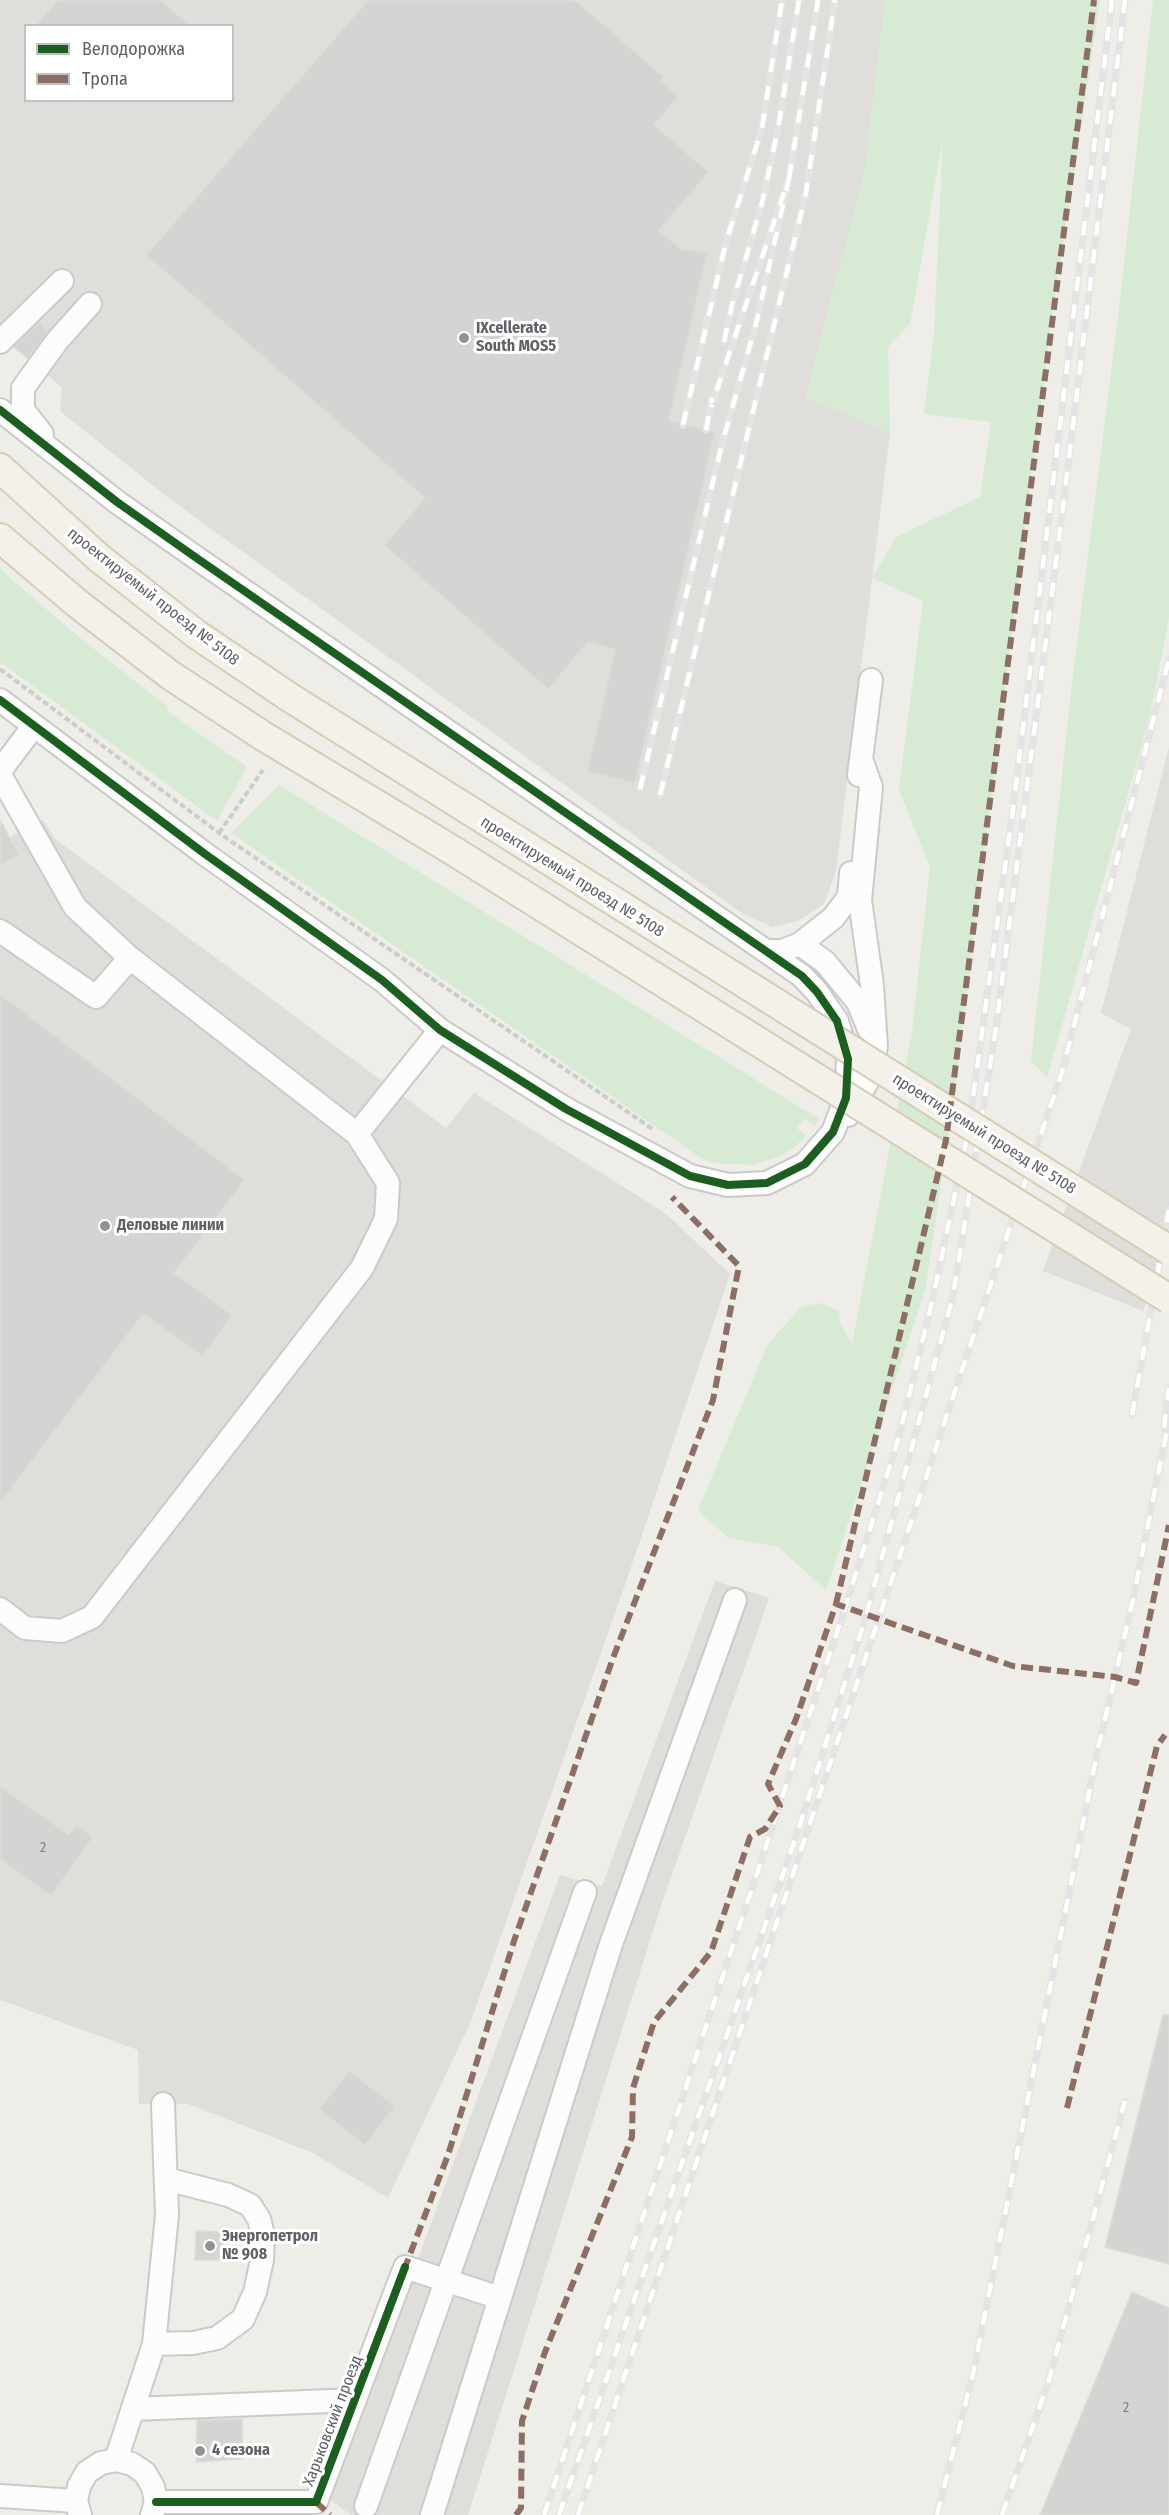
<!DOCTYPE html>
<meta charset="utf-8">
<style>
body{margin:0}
#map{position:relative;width:1169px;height:2515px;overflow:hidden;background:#eeede8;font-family:"Fira Sans Condensed",sans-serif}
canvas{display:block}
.legend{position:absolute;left:24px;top:24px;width:210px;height:78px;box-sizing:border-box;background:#fff;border:2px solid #bfc0c2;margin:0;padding:8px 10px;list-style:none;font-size:18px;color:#5e6267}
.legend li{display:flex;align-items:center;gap:12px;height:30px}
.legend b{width:30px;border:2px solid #bfc0c2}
</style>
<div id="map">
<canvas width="1169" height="2515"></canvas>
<ul class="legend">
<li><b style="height:8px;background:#1b5e20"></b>Велодорожка</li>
<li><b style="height:8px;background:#8d6e63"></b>Тропа</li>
</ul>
</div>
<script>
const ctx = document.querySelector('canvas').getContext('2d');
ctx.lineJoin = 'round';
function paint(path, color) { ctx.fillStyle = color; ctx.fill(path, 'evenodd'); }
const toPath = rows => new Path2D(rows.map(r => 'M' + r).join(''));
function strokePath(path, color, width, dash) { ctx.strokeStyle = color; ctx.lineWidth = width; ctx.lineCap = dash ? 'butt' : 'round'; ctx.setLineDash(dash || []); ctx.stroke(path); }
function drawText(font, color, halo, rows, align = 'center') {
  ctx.font = font + ' "Fira Sans Condensed",sans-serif'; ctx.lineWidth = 6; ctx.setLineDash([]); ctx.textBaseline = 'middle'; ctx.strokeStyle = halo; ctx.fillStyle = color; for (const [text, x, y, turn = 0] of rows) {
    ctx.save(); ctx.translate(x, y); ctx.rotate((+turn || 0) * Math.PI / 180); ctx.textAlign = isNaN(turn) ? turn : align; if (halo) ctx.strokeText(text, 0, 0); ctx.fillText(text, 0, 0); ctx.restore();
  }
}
const industrial = toPath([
 [0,0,885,0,865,170,806,397,890,433,836,871,824,904,798,921,772,927,740,912,170,499,60,411,62,388,0,333],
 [26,26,232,26,232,100,26,100],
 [1169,747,1169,1231,1143,1311,1043,1271,1131,1029,1101,1013],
 [43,820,55,839,446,1128,474,1093,665,1213,730,1274,626,1582,471,2021,388,2198,311,2152,188,2104,139,2104,138,2050,0,2000,0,822,10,837],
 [715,1581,769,1598,662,1903,468,2515,351,2515,329,2499,560,1875,602,1886]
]);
const green = toPath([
 [885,0,1100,0,1052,316,954,1093,926,1287,826,1590,778,1547,727,1537,698,1510,768,1344,801,1307,820,1303,838,1310,841,1325,852,1344,912,1032,930,867,899,790,923,601,872,578,896,537,980,497,991,422,924,414,934,335,943,138,910,324,888,347,890,433,806,397,865,170],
 [1153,0,1169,0,1169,618,1149,720,1047,1078,1031,1061,1072,683,1119,310],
 [0,569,74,633,168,707,167,711,247,767,217,821,0,662],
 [279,785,819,1119,815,1126,805,1118,797,1128,806,1136,794,1147,781,1156,751,1165,713,1163,701,1158,231,833]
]);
const building = toPath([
 [58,0,161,0,190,26,35,26,58,0],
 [368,0,575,0,664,77,661,81,679,96,654,125,709,172,659,230,681,249,707,253,669,421,715,432,635,783,587,772,615,650,588,642,548,689,384,545,425,498,146,255,368,0],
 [39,323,48,331,28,359,14,347,39,323],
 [0,820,19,855,0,865,0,820],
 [0,994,245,1180,174,1273,232,1315,203,1356,143,1314,0,1503,0,994],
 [0,1786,69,1835,76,1825,93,1837,51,1896,0,1859,0,1786],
 [1163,2015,1169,2015,1169,2264,1105,2247,1163,2015],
 [349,2071,395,2106,365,2145,319,2109,349,2071],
 [196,2231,224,2232,223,2260,195,2260,196,2231],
 [1132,2292,1169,2308,1169,2515,1040,2515,1132,2292],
 [242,2419,242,2459,196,2462,197,2420,242,2419]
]);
const path = toPath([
 [0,669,219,833,654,1130],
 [219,833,263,770]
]);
const minor = toPath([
 [0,342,62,281],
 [0,410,117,502,198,559,802,976,817,992,837,1021,848,1059,846,1098,833,1132,805,1164,767,1183,728,1185,690,1176,566,1109,440,1030,382,980,205,854,0,700],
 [42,434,23,410,23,388,57,341,90,304],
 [0,771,33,727],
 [0,775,75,907,130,958,357,1134,388,1183,386,1219,362,1268,92,1617,62,1631,25,1628,0,1609],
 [859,775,871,680],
 [0,931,96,997,130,958],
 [800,944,825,962,858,1002,869,1029],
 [766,951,782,951,800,944,833,918,849,897,851,873],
 [848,1115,868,1080,876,1047,872,985,860,900,871,787,861,759],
 [357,1134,440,1030],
 [154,2344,193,2343,217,2338,243,2319,255,2292,262,2260,263,2235,259,2219,250,2205,228,2195,166,2179],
 [133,2409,355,2400],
 [116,2460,154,2344,167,2215,163,2104],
 [0,2496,76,2501],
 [156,2502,316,2502,405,2267,500,2298],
 [366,2506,585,1892],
 [80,2515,76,2501,79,2486,87,2472,101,2463,116,2460,132,2464,145,2473,153,2487,156,2502,152,2515],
 [432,2515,610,1947,735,1600]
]);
const major = toPath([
 [0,468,99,558,196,634,289,697],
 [0,538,78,604,170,675,263,736]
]);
const rail = toPath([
 [789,178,818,0],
 [724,342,732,305,762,203,778,129,799,0],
 [683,425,726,242,762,128,782,0],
 [706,430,712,398],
 [640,789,722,444,756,324,789,178,711,407],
 [660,795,806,193,835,0],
 [1132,1415,1169,1210],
 [1164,1428,1169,1388],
 [544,2515,845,1608,898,1440,932,1302,968,1133,1012,817,1112,0],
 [559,2515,798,1831,866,1616,953,1296,996,1028,1063,507,1125,0],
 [578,2515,1062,1072,1169,659],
 [937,2515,973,2374,1097,1753,1133,1600,1169,1420],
 [1002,2515,1049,2380,1125,2101]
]);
const majorBridge = toPath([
 [289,697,1169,1250],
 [263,736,452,850,1169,1299]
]);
const quiet = toPath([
 [836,1604,946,1140,1094,0],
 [1067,2108,1157,1746,1165,1735],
 [404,2270,448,2155,514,1941,613,1658,713,1400,739,1266,672,1197],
 [316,2502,330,2515],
 [516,2515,521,2508,522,2421,545,2352,632,2137,633,2088,654,2022,711,1952,750,1837,765,1829,780,1806,768,1784,796,1719,836,1604,1013,1666,1115,1677,1136,1683,1169,1525]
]);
const cycleway = toPath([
 [0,410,117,502,198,559,802,976,817,992,837,1021,848,1059,846,1098,833,1132,805,1164,767,1183,728,1185,690,1176,566,1109,440,1030,382,980,205,854,0,700],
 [156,2502,316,2502,405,2267]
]);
const markers = [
 [464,338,6,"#909394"],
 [105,1226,6,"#909394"],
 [210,2246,6,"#909394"],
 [200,2451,6,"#909394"]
];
const numberNames = [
 ["2",43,1848],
 ["2",1126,2408]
];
const poiNames = [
 ["IXcellerate",476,329],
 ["South MOS5",476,347],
 ["Деловые линии",117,1226],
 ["Энергопетрол",222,2237],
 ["№ 908",222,2255],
 ["4 сезона",212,2451]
];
const streetNames = [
 ["проектируемый проезд № 5108",153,597,38],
 ["проектируемый проезд № 5108",572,877,32],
 ["проектируемый проезд № 5108",984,1134,32],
 ["Харьковский проезд",333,2421,-69]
];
paint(industrial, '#dfdeda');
paint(green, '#d7ead4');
paint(building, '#d5d4d2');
strokePath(building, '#dedcd8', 1.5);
strokePath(minor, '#cacac9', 26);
strokePath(major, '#d6cdb6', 32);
strokePath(path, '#cacecb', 4, [6, 3]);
strokePath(minor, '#fcfcfc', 22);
strokePath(major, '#f3f1e9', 28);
strokePath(rail, '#e3e4e3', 7);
strokePath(rail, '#fff', 4.5, [14]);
strokePath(majorBridge, '#d6cdb6', 32, []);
strokePath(majorBridge, '#f3f1e9', 28);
strokePath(quiet, '#8d6e63', 6, [12, 6]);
strokePath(cycleway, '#1b5e20', 8);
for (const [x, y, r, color] of markers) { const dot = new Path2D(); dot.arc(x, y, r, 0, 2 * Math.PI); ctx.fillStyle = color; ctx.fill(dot); strokePath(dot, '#fff', 2); }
drawText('14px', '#7d8083', null, numberNames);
drawText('bold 16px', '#5e6267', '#fff', poiNames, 'left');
drawText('16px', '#5e6267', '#fff', streetNames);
</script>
